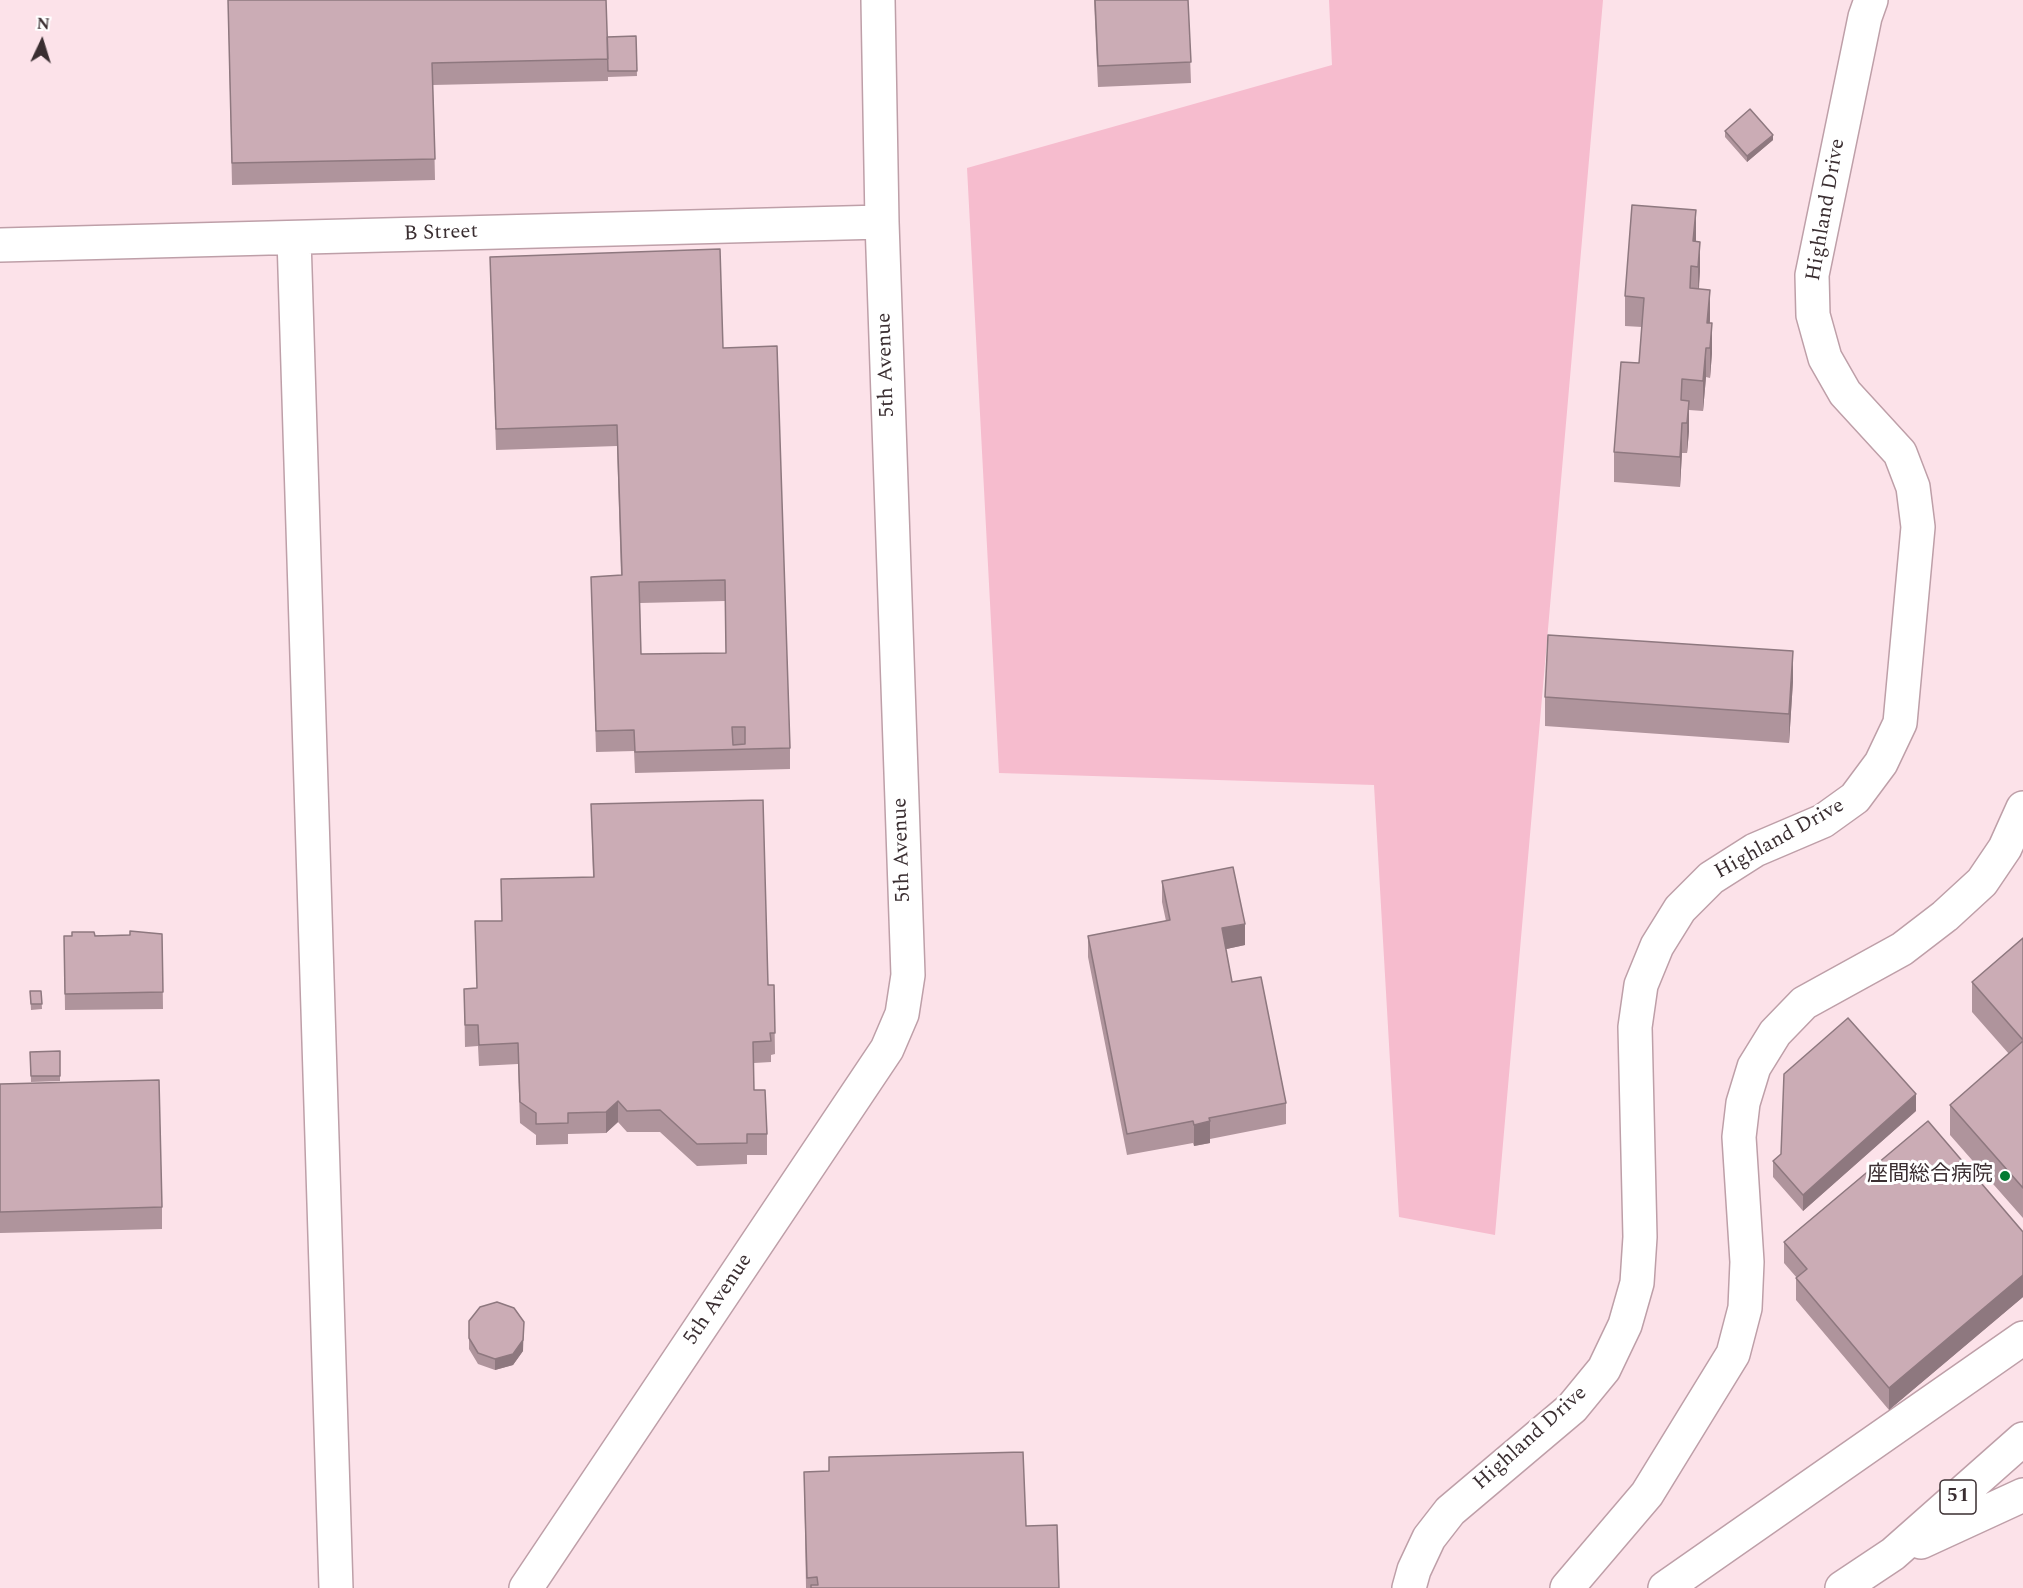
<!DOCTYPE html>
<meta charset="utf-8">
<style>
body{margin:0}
#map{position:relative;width:2023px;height:1588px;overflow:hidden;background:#fce2e9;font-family:Spectral,serif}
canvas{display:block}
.north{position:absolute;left:12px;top:12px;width:60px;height:60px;-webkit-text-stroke:4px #fff;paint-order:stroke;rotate:4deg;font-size:16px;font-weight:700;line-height:24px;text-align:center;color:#3a2e31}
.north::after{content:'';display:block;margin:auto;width:21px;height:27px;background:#3a2e31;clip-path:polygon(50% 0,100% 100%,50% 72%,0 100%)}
</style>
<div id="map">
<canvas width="2023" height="1588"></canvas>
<div class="north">N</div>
</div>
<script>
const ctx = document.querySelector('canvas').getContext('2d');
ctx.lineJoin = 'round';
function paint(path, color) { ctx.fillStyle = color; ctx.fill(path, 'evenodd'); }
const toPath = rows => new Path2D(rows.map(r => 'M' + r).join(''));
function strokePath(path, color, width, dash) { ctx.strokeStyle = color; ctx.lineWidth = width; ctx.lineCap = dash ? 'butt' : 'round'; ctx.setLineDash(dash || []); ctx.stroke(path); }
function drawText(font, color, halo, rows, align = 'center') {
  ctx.font = font + ' Spectral,"Noto Sans JP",serif'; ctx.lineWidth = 6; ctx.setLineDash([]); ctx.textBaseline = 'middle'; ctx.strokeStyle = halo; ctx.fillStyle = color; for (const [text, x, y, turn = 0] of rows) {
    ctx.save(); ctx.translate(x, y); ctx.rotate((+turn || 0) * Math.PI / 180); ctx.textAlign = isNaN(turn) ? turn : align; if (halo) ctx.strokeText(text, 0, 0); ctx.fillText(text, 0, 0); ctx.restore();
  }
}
const green = toPath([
 [1329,0,1603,0,1495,1235,1399,1217,1374,785,999,773,967,168,1332,65]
]);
const minor = toPath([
 [294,238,336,1588],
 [0,245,882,222],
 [526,1588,887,1049,902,1014,908,975,882,222,878,0],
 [1409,1588,1414,1570,1429,1538,1450,1511,1572,1408,1604,1369,1625,1325,1637,1283,1640,1237,1635,1027,1641,985,1657,946,1680,909,1711,878,1755,850,1823,821,1855,798,1881,763,1900,723,1918,527,1913,487,1900,453,1845,393,1825,358,1813,315,1812,275,1865,17,1871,0],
 [1567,1588,1647,1494,1733,1354,1745,1308,1747,1262,1739,1137,1743,1103,1754,1067,1775,1033,1804,1003,1902,949,1945,916,1982,882,2005,848,2023,808],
 [1665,1588,2023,1338]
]);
const major = toPath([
 [1921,1542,2023,1495],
 [1842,1588,1893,1554,2023,1439]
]);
const wall = toPath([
 [228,0,606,0,607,37,636,36,637,76,608,77,608,81,433,85,435,180,232,185],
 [1094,0,1188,0,1191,83,1098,87],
 [1725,131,1773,140,1747,162,1725,137],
 [1695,241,1700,271,1699,289,1710,323,1712,353,1710,378,1706,377,1703,411,1689,410,1689,431,1687,453,1682,453,1680,487,1614,482,1614,452,1639,363,1642,327,1625,326,1625,296],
 [490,257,723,348,790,748,790,769,635,773,634,751,596,752,591,577,621,575,617,446,496,450],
 [725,601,726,653,641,654,640,603],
 [1793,681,1789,743,1545,726,1545,697],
 [591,804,768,985,774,985,775,1054,771,1055,771,1062,754,1063,754,1090,767,1134,767,1155,747,1155,747,1164,697,1166,660,1132,627,1132,618,1122,606,1133,568,1134,568,1144,536,1145,536,1135,520,1123,518,1064,479,1066,478,1046,465,1047,464,989,477,988,475,921,502,921,501,879,593,877],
 [1162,881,1245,945,1226,949,1232,982,1286,1103,1286,1124,1210,1139,1210,1143,1194,1146,1193,1143,1127,1155,1088,957,1088,936,1166,921,1162,902],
 [162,934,163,1009,65,1010,64,936],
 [2023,938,2023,1218,1950,1135,1950,1105,2009,1054,1972,1012,1972,982],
 [30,991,41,991,42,1009,31,1010],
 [60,1051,60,1081,31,1082,30,1052],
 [0,1084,162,1207,162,1229,0,1233],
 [1916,1111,1803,1211,1773,1177,1773,1161],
 [2023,1232,2023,1297,1889,1410,1796,1300,1796,1278,1797,1278,1784,1263,1784,1242],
 [469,1321,523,1351,513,1365,495,1370,478,1364,469,1349],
 [804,1472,1026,1526,1059,1588,806,1588]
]);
const shadedWall = toPath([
 [1773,135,1773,140,1747,162,1747,156],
 [1696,210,1696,240,1694,266,1693,241],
 [1700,242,1700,271,1698,296,1698,267],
 [1710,290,1710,320,1708,348,1707,323],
 [1712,323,1712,353,1710,378,1710,348],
 [1706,348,1706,377,1703,411,1703,381],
 [1689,401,1689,431,1687,453,1687,423],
 [1682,423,1682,453,1680,487,1680,457],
 [1793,651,1793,681,1789,743,1789,714],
 [1245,924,1245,945,1222,950,1222,928],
 [1916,1094,1916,1111,1803,1211,1803,1195],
 [618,1101,618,1122,606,1133,606,1112],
 [1210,1121,1210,1143,1194,1146,1194,1125],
 [2023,1275,2023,1297,1889,1410,1889,1388],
 [524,1322,523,1351,513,1365,495,1370,495,1359]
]);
const building = toPath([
 [228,0,606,0,608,59,432,63,435,159,232,163,228,0],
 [1095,0,1188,0,1191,62,1098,66,1095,0],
 [636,36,637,71,608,71,607,37,636,36],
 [1750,109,1773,135,1747,156,1725,131,1750,109],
 [1632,205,1696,210,1693,241,1700,242,1698,267,1691,266,1690,288,1710,290,1707,323,1712,323,1710,348,1706,348,1703,381,1682,379,1681,400,1689,401,1687,423,1682,423,1680,457,1614,452,1621,362,1639,363,1644,298,1625,296,1632,205],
 [720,249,723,348,777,346,790,748,635,752,634,730,596,731,591,577,622,575,617,425,496,429,490,257,720,249],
 [725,580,726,653,641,654,639,582,725,580],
 [732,727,745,727,745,744,733,745,732,727],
 [1548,635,1793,651,1789,714,1545,697,1548,635],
 [763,800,768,985,774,985,775,1033,770,1033,771,1041,753,1042,754,1090,765,1090,767,1134,747,1134,747,1143,697,1144,660,1110,627,1111,618,1101,606,1112,568,1113,568,1123,536,1124,536,1113,520,1102,518,1043,479,1045,478,1025,465,1025,464,989,477,988,475,921,502,921,501,879,594,877,591,804,763,800],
 [1233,867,1245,924,1222,928,1232,982,1261,977,1286,1103,1209,1118,1210,1121,1194,1125,1193,1121,1127,1134,1088,936,1170,920,1162,881,1233,867],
 [130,931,162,934,163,992,65,994,64,936,72,936,72,932,94,932,95,936,130,935,130,931],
 [2023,938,2023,1040,1972,982,2023,938],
 [30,991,41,991,42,1004,31,1004,30,991],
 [1848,1018,1916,1094,1803,1195,1773,1161,1781,1154,1784,1074,1848,1018],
 [2023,1041,2023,1188,1950,1105,2023,1041],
 [60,1051,60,1076,31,1076,30,1052,60,1051],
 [159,1080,162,1207,0,1212,0,1084,159,1080],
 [1928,1121,2023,1232,2023,1275,1889,1388,1796,1278,1807,1269,1784,1242,1928,1121],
 [497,1302,514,1308,524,1322,523,1340,513,1354,495,1359,478,1353,469,1338,469,1321,480,1307,497,1302],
 [1023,1452,1026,1526,1057,1525,1059,1588,811,1588,811,1585,818,1585,817,1577,807,1578,804,1472,829,1471,829,1457,1023,1452]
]);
const markers = [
 [2005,1176,6,"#017b32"]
];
const shields = [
 [1958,1497,36]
];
const shieldNames = [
 ["51",1958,1497]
];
const streetNames = [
 ["Highland Drive",1827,210,-80],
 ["B Street",441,234,-2],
 ["5th Avenue",887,365,-92],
 ["Highland Drive",1780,840,-29],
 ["5th Avenue",903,850,-92],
 ["5th Avenue",719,1300,-56],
 ["Highland Drive",1531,1439,-42]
];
const poiNames = [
 ["座間総合病院",1993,1176]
];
paint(green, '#f6bcce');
strokePath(minor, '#be9fa8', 36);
strokePath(major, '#be9fa8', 36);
strokePath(minor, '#fff', 33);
strokePath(major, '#fff', 33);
paint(wall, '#af949c');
paint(shadedWall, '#8e787f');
paint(building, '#cbacb5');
strokePath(building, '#8e787f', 1.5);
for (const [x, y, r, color] of markers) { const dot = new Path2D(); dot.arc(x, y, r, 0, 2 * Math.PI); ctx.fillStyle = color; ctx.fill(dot); strokePath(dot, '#fff', 2); }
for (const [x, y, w] of shields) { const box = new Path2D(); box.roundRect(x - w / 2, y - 17, w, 34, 4.5); ctx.fillStyle = '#fff'; ctx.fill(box); strokePath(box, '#3a2e31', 1.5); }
drawText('bold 20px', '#3a2e31', null, shieldNames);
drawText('21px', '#3a2e31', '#fff', streetNames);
drawText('21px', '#3a2e31', '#fff', poiNames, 'right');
</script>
